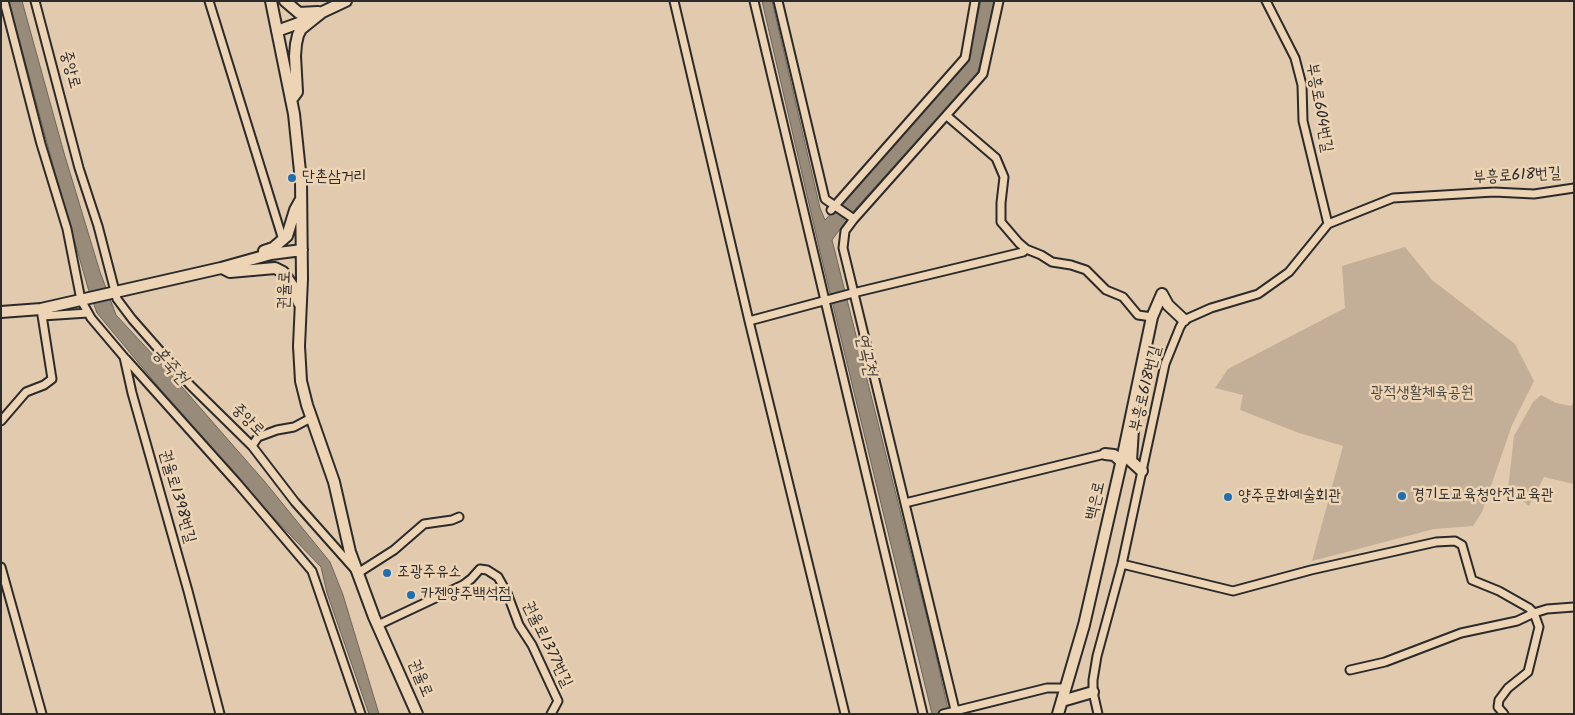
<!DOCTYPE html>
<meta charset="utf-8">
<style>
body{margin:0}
#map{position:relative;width:1575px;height:715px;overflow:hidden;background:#e1caad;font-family:Kalam,sans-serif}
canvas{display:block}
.frame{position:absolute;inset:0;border:2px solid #2b2b2b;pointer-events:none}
</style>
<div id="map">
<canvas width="1575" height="715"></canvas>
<div class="frame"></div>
</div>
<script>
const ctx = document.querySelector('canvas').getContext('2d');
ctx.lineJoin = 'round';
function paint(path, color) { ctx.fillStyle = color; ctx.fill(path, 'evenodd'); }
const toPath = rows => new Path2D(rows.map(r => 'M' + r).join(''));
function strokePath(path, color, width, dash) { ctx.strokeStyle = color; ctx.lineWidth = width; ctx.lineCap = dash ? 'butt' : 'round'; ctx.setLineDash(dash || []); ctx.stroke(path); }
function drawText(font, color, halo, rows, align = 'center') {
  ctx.font = font + ' Kalam,"Poor Story",sans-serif'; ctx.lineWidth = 5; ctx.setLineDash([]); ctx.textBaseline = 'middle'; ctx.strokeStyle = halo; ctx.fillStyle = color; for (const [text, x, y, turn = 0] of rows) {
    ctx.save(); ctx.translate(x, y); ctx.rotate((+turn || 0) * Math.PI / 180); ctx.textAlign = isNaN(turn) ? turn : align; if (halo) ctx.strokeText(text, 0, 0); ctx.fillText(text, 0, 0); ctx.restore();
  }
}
const green = toPath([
 [1405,247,1432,280,1515,344,1534,381,1512,425,1482,512,1473,526,1434,529,1312,561,1343,446,1299,433,1240,410,1243,395,1215,388,1228,369,1345,308,1342,266],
 [1541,395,1556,403,1571,406,1574,402,1574,484,1544,477,1529,506,1508,489,1514,436,1533,402]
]);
const water = toPath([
 [9,1,22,1,64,153,100,272,116,315,168,371,265,482,330,562,343,595,379,714,369,714,327,593,321,567,270,514,162,391,97,313,88,288,54,169,9,1],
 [762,1,772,1,820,208,825,220,899,140,967,62,981,1,995,1,977,75,856,208,832,240,933,642,949,714,932,714,822,260,762,1]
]);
const street = toPath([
 [4,1,41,144,67,229,81,300,91,318,124,357,132,393,188,591,220,714],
 [35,1,79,168,98,226,117,299,132,319,190,385,252,446,295,502,358,573,394,550,424,524,452,520,459,517],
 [209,1,283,240],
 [674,1,749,321,845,714],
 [754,1,923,714],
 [778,1,825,199,854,219],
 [1266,1,1295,58,1302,85,1303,121,1328,224],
 [947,116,996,158,1004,177,1001,203,1001,222,1019,243,1026,249,1041,255,1052,262,1071,265,1086,270,1106,290,1123,297,1138,315,1152,317],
 [831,210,965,58,975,1],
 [42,316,88,313],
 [749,321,853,293,1023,252,1026,249],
 [126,359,238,484,312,571,361,714],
 [1,421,26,392,44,385,52,379,41,309],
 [252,446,258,437,277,430,294,427,311,418],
 [905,503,1105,454],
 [1122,564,1233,591,1311,570,1436,542,1455,541,1462,545,1472,580,1499,591,1529,608,1534,613,1539,627,1528,672,1508,688,1499,700,1498,707,1504,714],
 [1,567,42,714],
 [378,625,463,585,471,579,480,569,487,570,498,577,507,593,519,625,532,645,558,701,551,714],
 [1350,670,1385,662,1461,633,1517,621,1534,613,1547,609,1574,607],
 [943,714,1047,688,1066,688],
 [956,714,843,248,845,231,854,219,983,74,999,1],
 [1098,714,1093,692,1093,680,1097,656,1122,564,1165,364,1180,327,1184,320,1211,308,1258,294,1289,272,1328,224,1393,198,1494,192,1534,194,1574,188]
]);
const secondary = toPath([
 [271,1,294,114,301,181,302,279,299,346,301,381,307,405,334,482,350,552,374,617,417,714],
 [285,1,299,13,318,12],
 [277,31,299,23,346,1],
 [291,100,297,92,295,56,296,44,298,35,301,29,321,13],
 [264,251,273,248,287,236,295,210,300,201],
 [224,269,230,272,275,268,283,272,292,285,299,303],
 [1162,294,1168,305,1184,320],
 [1,312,41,309,221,268,271,254,302,250],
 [1133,429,1131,461,1142,471],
 [1105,454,1114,455,1122,462],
 [1062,701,1093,692],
 [1058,714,1084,625,1123,455,1152,317,1162,294]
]);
const markers = [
 [292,178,5,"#1f6fb2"],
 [1402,496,5,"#1f6fb2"],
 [1228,497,5,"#1f6fb2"],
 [387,573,5,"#1f6fb2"],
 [411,595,5,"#1f6fb2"]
];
const streetNames = [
 ["중앙로",69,70,75],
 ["부흥로604번길",1318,108,80],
 ["부흥로618번길",1517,177,-3],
 ["권율로",286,290,-88],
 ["부흥로618번길",1147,389,-76],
 ["중앙로",247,421,45],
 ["권율로1398번길",176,497,74],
 ["백은로",1097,501,-77],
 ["권율로1377번길",546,645,64],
 ["권율로",419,679,67]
];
const poiNames = [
 ["단촌삼거리",302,178],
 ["경기도교육청안전교육관",1412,496],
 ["양주문화예술회관",1238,497],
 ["조광주유소",397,573],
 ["카젠양주백석점",421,595]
];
const parkNames = [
 ["광적생활체육공원",1422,394]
];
const waterNames = [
 ["연곡천",864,355,77],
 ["홍죽천",169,367,48]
];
paint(green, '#c3af97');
paint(water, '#998b79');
strokePath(water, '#6d655a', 1);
strokePath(street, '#2b2b2b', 11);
strokePath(secondary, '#2b2b2b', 14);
strokePath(street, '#edd4b5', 7);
strokePath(secondary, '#edd4b5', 10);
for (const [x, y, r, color] of markers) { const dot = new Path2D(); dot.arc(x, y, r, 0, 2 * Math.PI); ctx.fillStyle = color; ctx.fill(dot); strokePath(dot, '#edd4b5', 2); }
drawText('16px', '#2b2b2b', '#edd4b5', streetNames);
drawText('16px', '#2b2b2b', '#edd4b5', poiNames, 'left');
drawText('16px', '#494541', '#edd4b5', parkNames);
drawText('italic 18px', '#46433e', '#edd4b5', waterNames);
</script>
